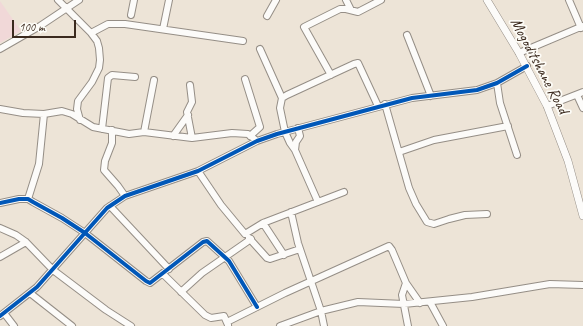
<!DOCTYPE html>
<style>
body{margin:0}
#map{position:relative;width:583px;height:326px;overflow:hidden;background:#ede4d7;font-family:Caveat,sans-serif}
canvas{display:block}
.scale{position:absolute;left:12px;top:20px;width:64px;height:18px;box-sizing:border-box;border:2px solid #3b2a1e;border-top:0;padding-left:5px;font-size:12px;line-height:14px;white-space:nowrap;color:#3b2a1e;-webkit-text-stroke:3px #fdfcf7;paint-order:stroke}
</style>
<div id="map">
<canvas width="583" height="326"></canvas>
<div class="scale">100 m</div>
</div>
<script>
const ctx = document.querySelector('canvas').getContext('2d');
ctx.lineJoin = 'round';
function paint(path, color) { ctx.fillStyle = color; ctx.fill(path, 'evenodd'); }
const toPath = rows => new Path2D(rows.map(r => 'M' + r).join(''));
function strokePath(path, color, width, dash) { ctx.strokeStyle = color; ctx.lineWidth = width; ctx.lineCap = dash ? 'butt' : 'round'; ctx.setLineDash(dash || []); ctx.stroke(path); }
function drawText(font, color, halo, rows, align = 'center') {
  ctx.font = font + ' Caveat,sans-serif'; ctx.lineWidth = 3.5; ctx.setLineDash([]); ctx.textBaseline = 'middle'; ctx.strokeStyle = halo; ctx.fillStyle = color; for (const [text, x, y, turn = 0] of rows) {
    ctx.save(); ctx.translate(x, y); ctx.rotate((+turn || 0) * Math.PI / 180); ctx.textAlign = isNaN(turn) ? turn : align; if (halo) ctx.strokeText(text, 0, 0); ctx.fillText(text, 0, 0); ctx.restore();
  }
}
const built = toPath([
 [0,1,21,31,0,43]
]);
const minor = toPath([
 [58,0,91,33,97,41,99,48,100,60,99,68,92,82,78,101,77,109,80,120],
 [346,0,351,10],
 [569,0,581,28],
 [131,15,134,0],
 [267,16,276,0],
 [163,29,169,0],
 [91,33,108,24,125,24,243,41],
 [407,35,431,96],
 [0,49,40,26,79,0],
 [260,49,282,98],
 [519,53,583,26],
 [331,75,304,27,340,9,346,9,358,12,381,0],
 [245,79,260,127,250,136],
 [497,83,500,103,517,155],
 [190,85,192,102,187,112,192,138],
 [577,95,583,108],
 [385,104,409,188,416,204,427,222,434,224,449,219,465,215,487,214],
 [547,106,583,92],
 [0,109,23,113,44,114,62,111,72,114,93,127,129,134,144,132,192,138,232,133,248,134,257,141],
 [298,128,300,136,296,142,295,150,318,202],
 [102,129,108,78,112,75,135,77],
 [112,130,112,143,105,161,104,170,118,186,125,196],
 [144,132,154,80],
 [173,136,188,115],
 [295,150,290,143,285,132,280,108,282,98,287,95,354,64,358,63,378,106],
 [399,152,434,140,508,126],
 [198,171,221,205,245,234,263,223,344,192],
 [28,199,39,164,44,114],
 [0,203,19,199,28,199,33,202,62,218,85,233,146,281,150,283,203,242,207,241,229,261,257,307],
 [110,206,169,269],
 [291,212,298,243,321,311,324,326],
 [263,223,284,255],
 [0,228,16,235,26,242,53,270,106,310,131,326],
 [249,238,267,258,270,259,300,249],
 [0,257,26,242],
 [163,274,205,315,211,318,224,316,228,325],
 [406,283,420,303],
 [181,292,202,273,251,239],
 [30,293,72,326],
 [430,302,443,326],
 [4,313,14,326],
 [0,316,37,287,107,208,125,196,198,171,257,141,277,134,412,98,477,90,497,83,527,66],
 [227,322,285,293,389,246,392,250,406,283,402,295,408,326],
 [280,326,321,311,358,302,404,304,472,297,550,284,583,285]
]);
const major = toPath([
 [487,0,519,53,547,106,568,161,583,216]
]);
const cycleway = toPath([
 [0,203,19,199,28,199,33,202,62,218,85,233,146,281,150,283,203,242,207,241,229,261,257,307],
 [0,316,37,287,107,208,125,196,198,171,257,141,277,134,412,98,477,90,497,83,527,66]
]);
const streetNames = [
 ["Mogoditshane Road",539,66,62]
];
paint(built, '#f1d8d8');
strokePath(minor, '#958e86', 8);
strokePath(major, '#958e86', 8);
strokePath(minor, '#fcfbf9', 6);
strokePath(major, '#fcfbf9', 7);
strokePath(cycleway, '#0057b8', 4);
drawText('16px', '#3b2a1e', '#fdfcf7', streetNames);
</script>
